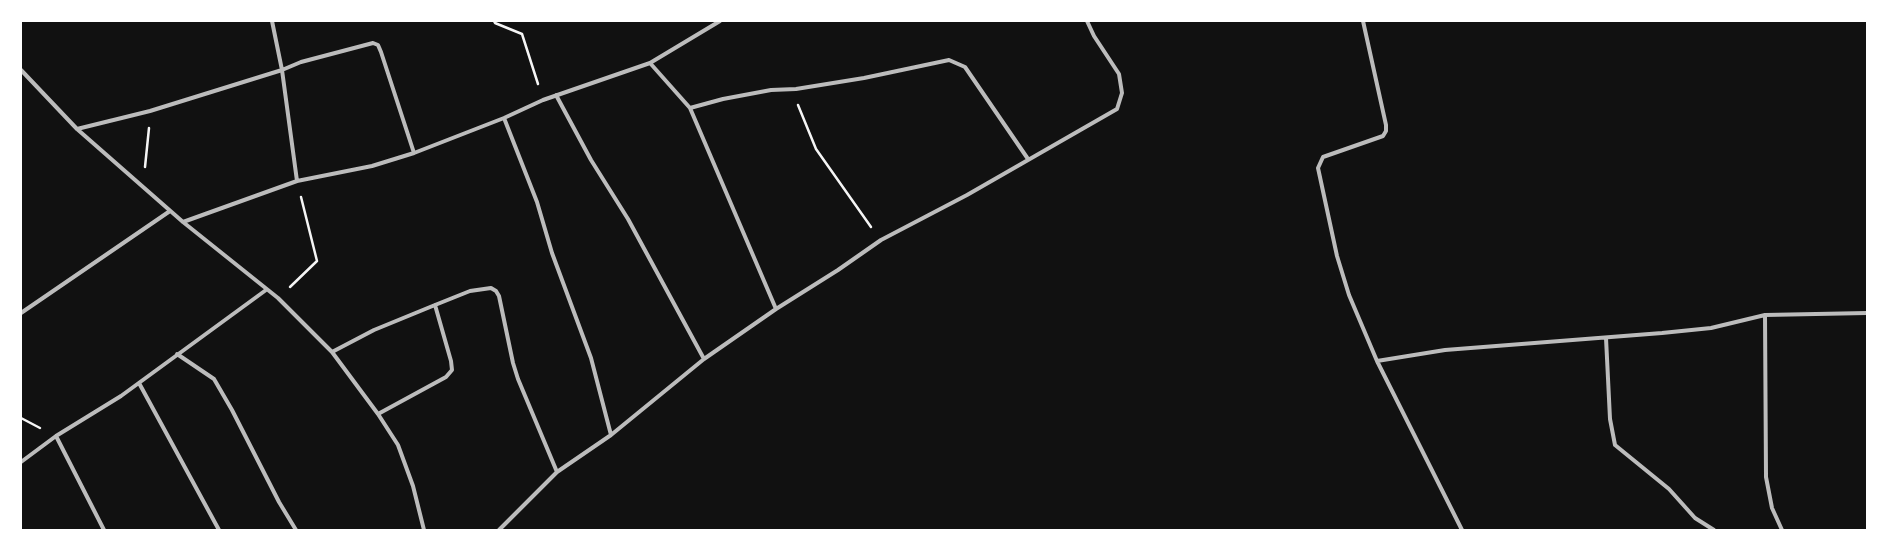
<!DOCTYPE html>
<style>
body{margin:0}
#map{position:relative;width:1888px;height:551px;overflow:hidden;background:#111;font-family:"Nunito Sans",sans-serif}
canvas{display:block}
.frame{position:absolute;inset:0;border:22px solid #fff;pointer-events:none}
</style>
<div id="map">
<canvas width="1888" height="551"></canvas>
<div class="frame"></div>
</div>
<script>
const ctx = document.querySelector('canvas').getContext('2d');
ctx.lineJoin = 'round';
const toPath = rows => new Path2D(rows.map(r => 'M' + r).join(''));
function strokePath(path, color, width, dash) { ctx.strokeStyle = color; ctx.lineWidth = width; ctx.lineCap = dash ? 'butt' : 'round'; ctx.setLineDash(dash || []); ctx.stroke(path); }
const path = toPath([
 [494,21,495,23,522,34,538,84],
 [798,105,816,149,871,227],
 [145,167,149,128],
 [290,287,317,261,301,197],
 [21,418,40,428]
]);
const minor = toPath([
 [272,21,282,70,297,181],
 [1363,21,1386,125,1386,131,1383,136,1323,157,1318,168,1337,256,1349,295,1377,361,1462,530],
 [650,63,690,108,776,309],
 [21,70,77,129,183,222,278,298,332,352,378,414,398,445,413,486,424,530],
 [556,95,591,160,628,219,704,359],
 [690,108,723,99,771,90,796,89,864,78,949,60,965,67,1028,159],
 [504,118,537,202,552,253,591,358,611,435],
 [77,129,150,111,282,70,301,62,373,43,378,45,381,52,414,153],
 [183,222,297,181,372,166,414,153,504,118,543,100,650,63,720,21],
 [21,313,170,211],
 [1765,315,1766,477,1772,508,1782,530],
 [1606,338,1610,419,1615,445,1669,489,1695,518,1714,530],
 [332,352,374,330,435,305,470,291,491,288,496,291,499,296,513,363,518,379,557,472],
 [177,354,214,379,232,410,279,502,296,530],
 [1377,361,1445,350,1662,333,1711,328,1765,315,1867,313],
 [139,383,219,530],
 [378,414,446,377,452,370,451,361,435,305],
 [56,436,104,530],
 [21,462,56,436,121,396,266,290],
 [499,530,557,472,611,435,704,359,776,309,838,270,881,240,967,195,1117,109,1122,93,1119,74,1094,36,1087,21]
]);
strokePath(path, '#f5f5f5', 2.5);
strokePath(minor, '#bcbcbc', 4);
</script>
